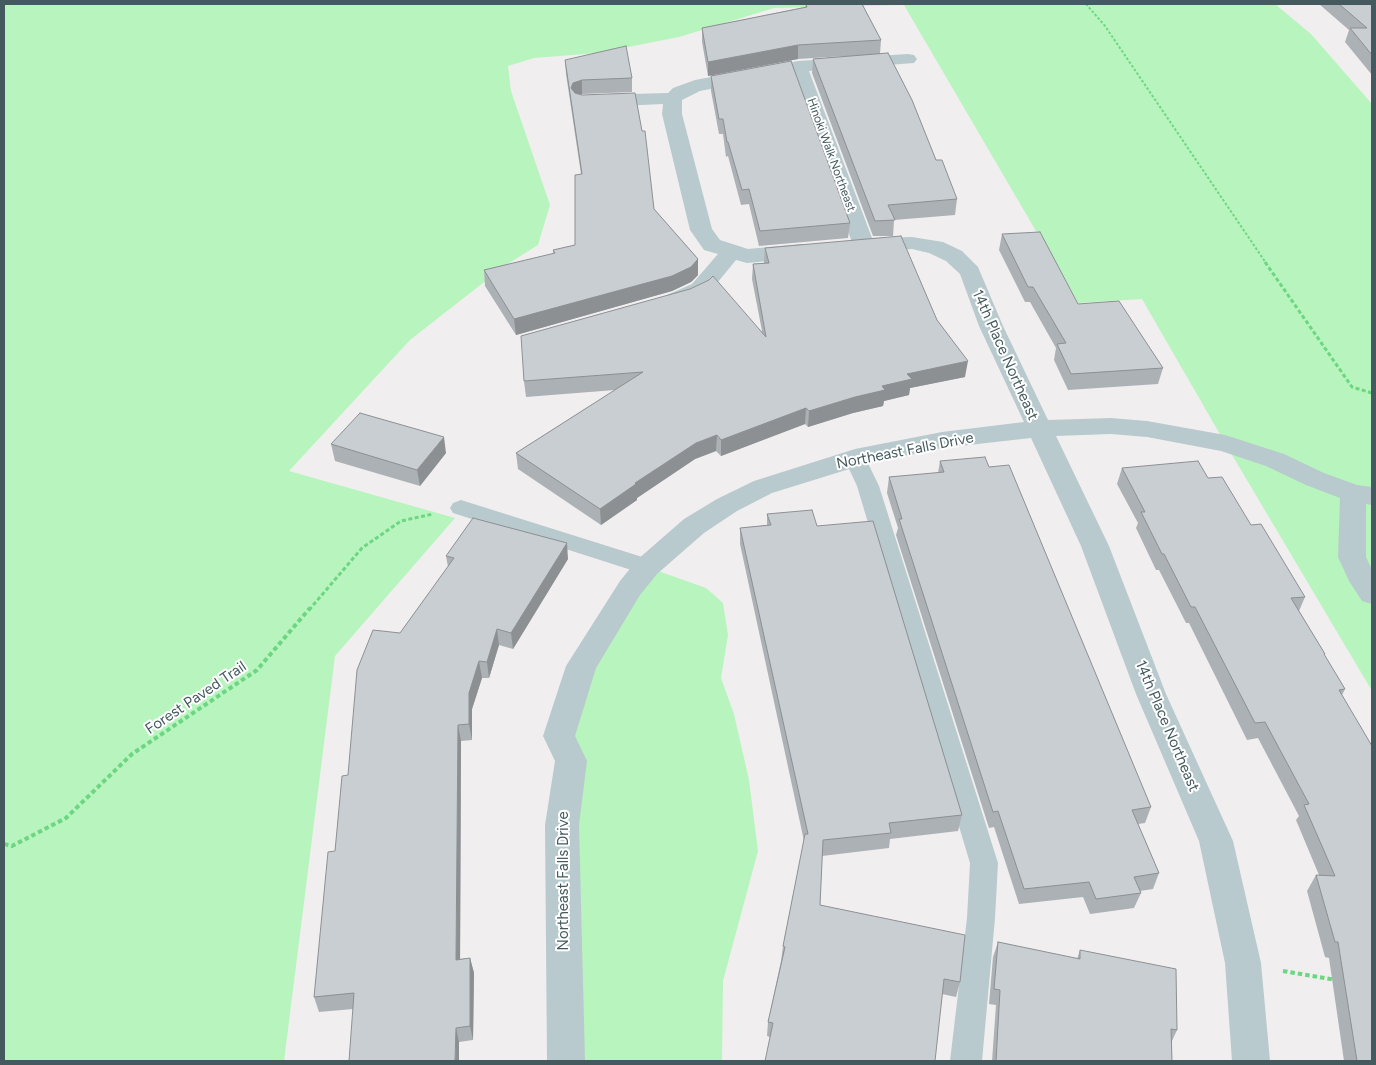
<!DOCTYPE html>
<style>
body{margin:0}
#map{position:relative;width:1376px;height:1065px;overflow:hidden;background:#f1eeef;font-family:Figtree,sans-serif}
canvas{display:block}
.frame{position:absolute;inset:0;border:5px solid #445a5e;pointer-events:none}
</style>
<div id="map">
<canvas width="1376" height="1065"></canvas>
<div class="frame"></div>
</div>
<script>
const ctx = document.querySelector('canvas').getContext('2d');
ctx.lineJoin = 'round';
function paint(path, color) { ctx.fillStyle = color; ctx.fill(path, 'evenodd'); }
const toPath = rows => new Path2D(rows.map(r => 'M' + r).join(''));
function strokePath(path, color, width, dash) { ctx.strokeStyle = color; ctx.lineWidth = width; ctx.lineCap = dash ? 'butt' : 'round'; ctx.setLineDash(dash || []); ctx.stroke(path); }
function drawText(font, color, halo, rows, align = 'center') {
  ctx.font = font + ' Figtree,sans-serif'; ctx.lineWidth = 4; ctx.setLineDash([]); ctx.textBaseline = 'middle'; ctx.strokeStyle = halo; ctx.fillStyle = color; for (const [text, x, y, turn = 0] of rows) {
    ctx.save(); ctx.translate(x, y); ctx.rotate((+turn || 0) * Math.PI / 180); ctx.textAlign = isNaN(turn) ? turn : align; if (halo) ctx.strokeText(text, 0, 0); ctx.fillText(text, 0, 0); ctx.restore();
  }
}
const green = toPath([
 [4,4,1275,4,1311,34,1372,104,1372,691,1225,443,1142,299,1078,303,904,5,774,8,679,37,597,53,534,58,508,66,511,91,550,205,538,245,506,265,410,340,289,471,455,518,335,656,284,1061,4,1061],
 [647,567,706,588,723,603,728,635,721,678,734,714,749,780,758,851,723,981,722,1061,566,1061,562,825,581,666]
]);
const pathFar2 = toPath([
 [1086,4,1105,26,1266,263]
]);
const pathFar1 = toPath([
 [1265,262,1352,387,1372,393],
 [309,610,362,548,401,521,433,514]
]);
const path = toPath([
 [4,844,12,846,66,818,132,754,257,670,310,608],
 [1283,971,1336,980]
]);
const lane = toPath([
 [855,451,863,453,879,486,998,863,995,918,982,1061,950,1061,967,918,970,863,857,486,844,458,847,453,855,451],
 [461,500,655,561,659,567,655,573,647,575,453,513,450,508,453,503,461,500]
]);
const street = toPath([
 [908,54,914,55,917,59,914,63,809,71,872,238,912,237,943,242,962,251,978,267,1003,326,1048,420,1111,418,1147,421,1225,435,1284,454,1324,473,1357,485,1372,487,1372,505,1366,504,1366,557,1372,570,1372,604,1362,601,1349,581,1338,557,1340,498,1306,485,1266,466,1221,451,1147,437,1111,434,1056,436,1109,546,1166,694,1233,841,1261,963,1270,1061,1232,1061,1225,963,1199,841,1136,694,1081,546,1031,438,942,448,859,466,772,493,737,511,704,533,657,574,640,595,596,668,575,736,587,761,579,825,585,1061,547,1061,545,825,555,761,543,736,566,666,620,581,637,560,684,519,717,499,754,481,855,449,942,432,1024,422,979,326,960,274,946,261,929,253,912,249,864,252,856,250,853,245,791,73,700,91,682,100,682,114,712,229,720,240,748,249,801,244,809,246,812,251,809,256,801,258,747,263,736,260,708,294,675,307,667,305,664,300,667,295,692,284,718,254,704,250,690,230,662,114,663,104,597,107,590,105,588,101,590,97,597,95,668,93,673,88,695,80,798,61,908,54]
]);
const wall = toPath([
 [806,4,862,4,881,40,880,54,936,160,957,199,955,215,894,220,893,236,873,236,812,73,813,59,845,56,798,59,708,76,702,42,702,28,805,7],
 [1319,4,1372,4,1372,75,1345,42,1349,30],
 [565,60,632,78,632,92,582,94,580,95,654,209,698,259,698,275,691,282,672,291,516,335,485,286,484,270,553,254,553,250,575,245,581,174,566,74],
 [711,76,850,223,848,238,759,246,749,204,741,205,728,156,726,157,723,134,719,134,711,91],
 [1002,234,1078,304,1163,368,1158,384,1068,390,1054,360,1056,348,1030,302,1025,302,999,250],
 [765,248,937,320,965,377,910,388,909,395,884,401,883,406,853,413,808,427,805,424,721,456,716,451,695,459,637,498,637,500,601,525,518,469,516,453,615,390,526,397,524,381,762,331,752,279,753,264,764,263],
 [331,444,446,453,420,486,335,461],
 [940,461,989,467,1151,807,1145,823,1138,824,1159,873,1153,889,1140,891,1141,893,1134,908,1090,914,1083,897,1019,904,994,827,989,828,896,535,898,528,887,493,889,477,938,473],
 [1122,468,1208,478,1251,525,1305,597,1299,611,1325,654,1324,655,1345,689,1342,695,1372,1061,1344,1061,1329,958,1325,957,1307,891,1316,875,1319,875,1296,820,1299,816,1258,738,1247,740,1189,623,1186,623,1159,570,1156,570,1136,528,1138,523,1117,484],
 [767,514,817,526,962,815,958,831,890,839,889,848,822,856,820,905,960,982,956,997,942,994,770,1037,767,1036,768,1022,781,961,783,946,804,841,740,544,740,528,767,525],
 [446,556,568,559,513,649,499,645,489,678,482,678,472,709,472,740,461,741,460,959,470,958,474,973,473,1040,459,1042,353,1009,319,1012,314,997,335,851,348,775,400,633,448,567],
 [998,942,1077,959,1080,950,1177,1030,1172,1041,1172,1061,992,1061,996,1005,989,1004,993,957]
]);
const shadedWall = toPath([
 [798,45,798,59,708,76,708,62],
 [582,80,582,94,574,97,571,88,573,83],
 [698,259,698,275,691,282,672,291,516,335,514,319],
 [968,361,965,377,910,388,909,395,884,401,883,406,853,413,808,427,809,411,882,386,907,374],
 [806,408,805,424,721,456,721,440],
 [717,435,716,451,695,459,637,498,637,500,601,525,600,509,635,483,696,443],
 [444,437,446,453,420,486,417,470],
 [567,543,568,559,513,649,511,633],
 [497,629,499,645,489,678,487,662],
 [479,661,482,678,472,709,472,740,469,724,469,693],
 [458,725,461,741,460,975,456,960],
 [470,958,474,973,473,1040,470,1026],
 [456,1028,459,1042,459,1061,455,1061]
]);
const building = toPath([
 [806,4,862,4,881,40,798,45,708,62,702,28,807,7,806,4],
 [1339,4,1372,4,1372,55,1350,28,1367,28,1339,4],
 [626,46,632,78,582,80,573,83,571,88,575,93,582,95,635,93,642,131,645,131,654,209,698,259,691,267,672,276,514,319,484,270,555,253,553,250,575,245,575,175,582,174,565,60,626,46],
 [888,53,912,100,936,160,942,160,957,199,888,205,895,220,875,221,813,59,888,53],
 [791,61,850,223,760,231,749,189,742,190,728,142,727,142,723,119,719,119,711,76,791,61],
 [1040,232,1078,304,1119,301,1163,368,1071,374,1057,344,1066,343,1033,287,1028,287,1002,234,1040,232],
 [901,236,937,320,968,361,907,374,912,379,882,386,885,390,855,397,809,411,806,408,721,440,717,435,696,443,635,483,636,484,600,509,516,453,643,372,524,381,521,336,690,289,709,280,713,276,766,337,753,264,769,263,765,248,901,236],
 [360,413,444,437,417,470,331,444,360,413],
 [985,457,989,467,1009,465,1151,807,1132,810,1159,873,1134,877,1141,893,1096,899,1089,882,1024,889,998,811,993,812,899,519,902,519,889,477,944,472,940,461,985,457],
 [1198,461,1208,478,1222,477,1251,525,1261,524,1305,597,1291,598,1325,654,1324,654,1345,689,1339,690,1372,746,1372,1061,1357,1061,1338,942,1335,942,1316,875,1335,876,1304,805,1309,804,1265,722,1255,723,1195,607,1191,607,1164,554,1162,554,1141,512,1145,512,1122,468,1198,461],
 [812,510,817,526,873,521,962,815,889,823,891,833,823,840,820,905,965,935,960,982,944,979,935,1061,765,1061,773,1023,768,1022,785,947,783,946,805,834,808,834,740,528,771,525,767,514,812,510],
 [473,518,567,543,511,633,497,629,487,662,479,661,469,693,469,724,458,725,456,960,470,958,470,1026,456,1028,455,1061,349,1061,354,993,314,997,328,852,335,851,342,776,348,775,357,670,373,630,400,633,454,558,446,556,473,518],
 [998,942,1080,959,1080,950,1176,969,1177,1030,1171,1029,1172,1061,996,1061,1000,990,994,989,998,942]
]);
const farStreetnames = [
 ["Hinoki Walk Northeast",831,155,70]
];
const streetNames = [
 ["14th Place Northeast",1005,355,66],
 ["Northeast Falls Drive",905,451,-11],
 ["Forest Paved Trail",196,698,-34],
 ["14th Place Northeast",1167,726,67],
 ["Northeast Falls Drive",564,881,-90]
];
paint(green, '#b8f4bd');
strokePath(pathFar2, '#6cd682', 2, [2.5, 2]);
strokePath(pathFar1, '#6cd682', 3, [4, 2.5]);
strokePath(path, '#6cd682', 4, [4.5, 3]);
paint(lane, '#b8cacd');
paint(street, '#b8cacd');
paint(wall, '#acb1b5');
paint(shadedWall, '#8c9093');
paint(building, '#c8ced2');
strokePath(building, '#8c9093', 1);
drawText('12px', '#445a5e', '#fff', farStreetnames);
drawText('15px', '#445a5e', '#fff', streetNames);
</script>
